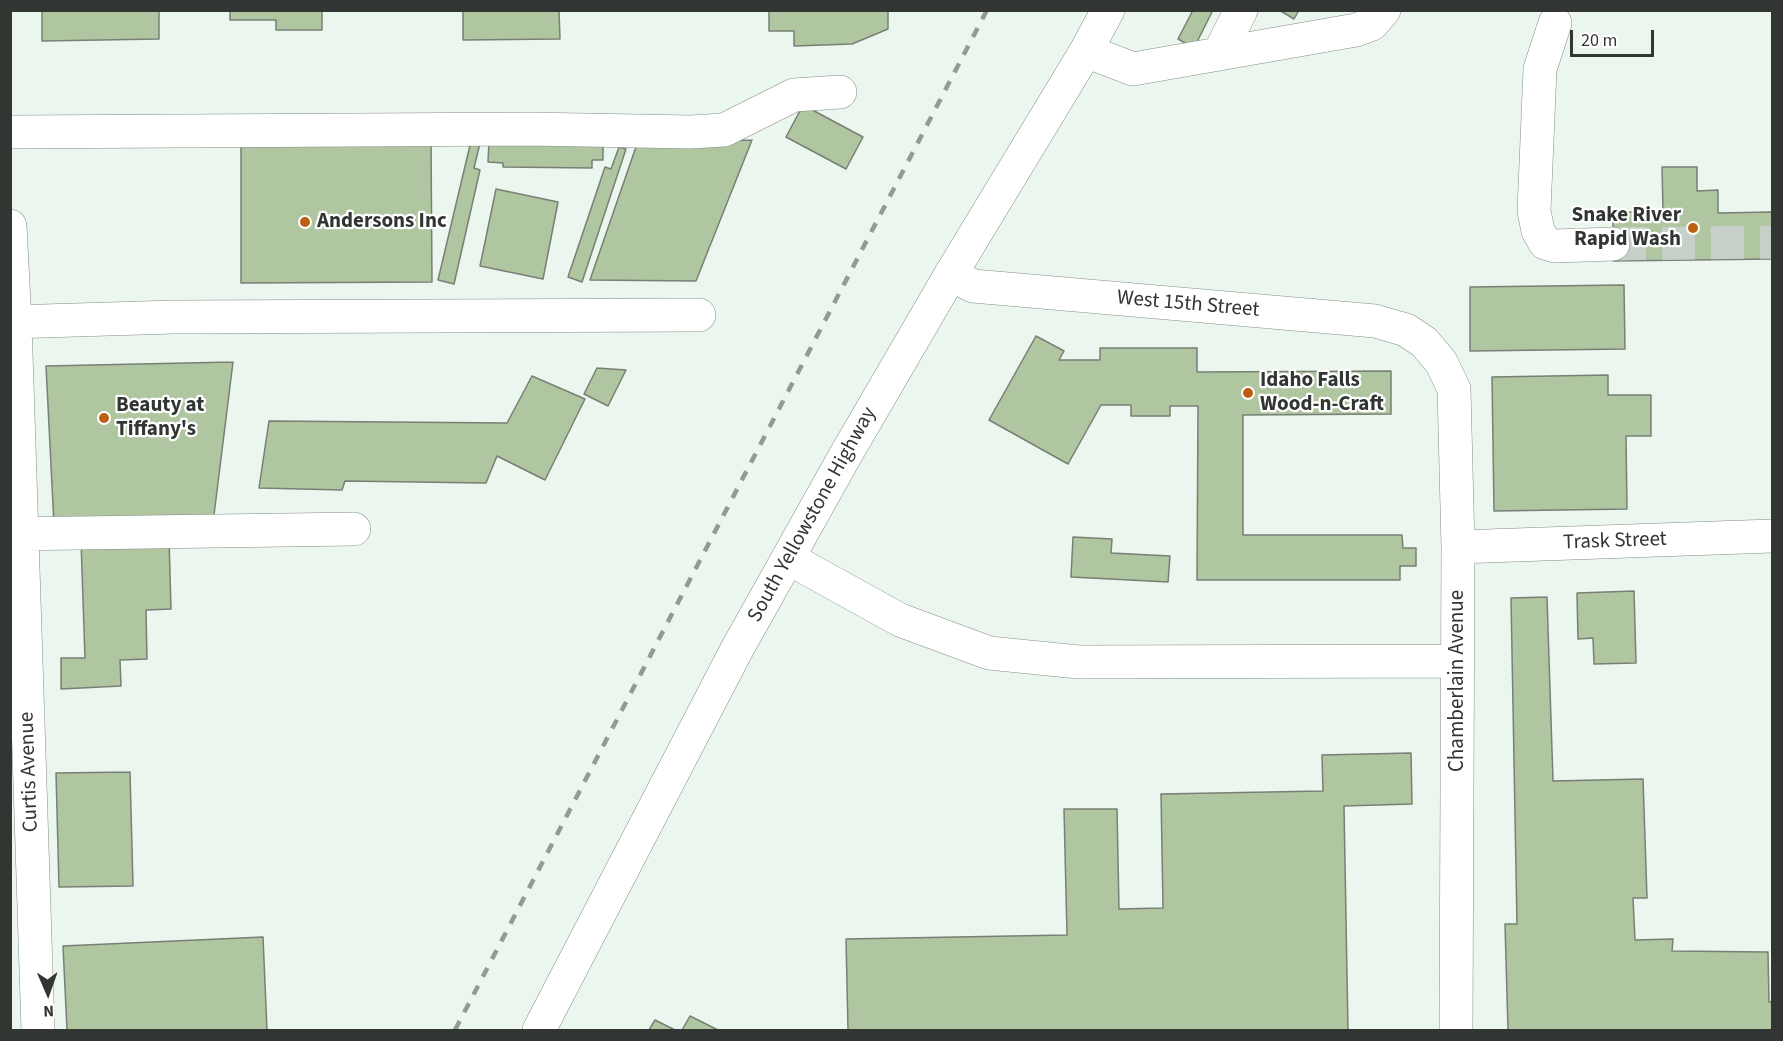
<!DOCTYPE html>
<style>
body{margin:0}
#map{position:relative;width:1783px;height:1041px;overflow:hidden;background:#ebf6ee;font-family:"Source Sans 3",sans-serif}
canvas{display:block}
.frame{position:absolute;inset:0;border:12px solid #323633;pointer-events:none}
.north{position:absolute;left:18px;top:963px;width:60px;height:60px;-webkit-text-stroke:4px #fff;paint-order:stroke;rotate:178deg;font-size:16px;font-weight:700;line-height:24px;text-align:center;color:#323633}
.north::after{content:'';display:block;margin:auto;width:21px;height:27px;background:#323633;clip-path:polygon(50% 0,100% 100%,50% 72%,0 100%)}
.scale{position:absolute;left:1570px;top:30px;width:84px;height:27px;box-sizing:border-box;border:3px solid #323633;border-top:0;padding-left:8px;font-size:18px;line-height:21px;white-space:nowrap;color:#323633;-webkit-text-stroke:4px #fff;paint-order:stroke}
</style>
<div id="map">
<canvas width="1783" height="1041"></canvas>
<div class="frame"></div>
<div class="north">N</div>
<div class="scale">20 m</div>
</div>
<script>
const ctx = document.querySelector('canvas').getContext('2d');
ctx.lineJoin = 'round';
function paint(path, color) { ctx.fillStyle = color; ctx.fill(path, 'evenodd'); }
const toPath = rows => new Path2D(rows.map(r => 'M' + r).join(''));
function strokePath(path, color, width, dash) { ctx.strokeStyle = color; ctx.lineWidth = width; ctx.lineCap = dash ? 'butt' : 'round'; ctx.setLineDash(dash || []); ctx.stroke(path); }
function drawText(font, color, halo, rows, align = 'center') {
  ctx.font = font + ' "Source Sans 3",sans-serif'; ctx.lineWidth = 4.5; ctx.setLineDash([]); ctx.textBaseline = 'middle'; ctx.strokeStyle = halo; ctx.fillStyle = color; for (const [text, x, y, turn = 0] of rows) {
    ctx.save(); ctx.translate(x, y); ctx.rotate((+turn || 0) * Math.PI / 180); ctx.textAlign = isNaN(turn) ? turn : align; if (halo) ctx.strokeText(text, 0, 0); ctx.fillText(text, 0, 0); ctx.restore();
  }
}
const building = toPath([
 [42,10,159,10,159,39,42,41,42,10],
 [230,10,322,10,322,30,276,30,276,20,230,20,230,10],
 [463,10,559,10,560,39,463,40,463,10],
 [769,10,888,10,888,29,852,44,794,46,794,31,769,31,769,10],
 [1193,10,1213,10,1194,48,1178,39,1193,10],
 [1279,10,1299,10,1294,19,1279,10],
 [803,105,863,137,846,169,786,137,803,105],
 [431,136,432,282,241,283,241,137,431,136],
 [752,140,696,281,590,280,638,141,752,140],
 [471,141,480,143,474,168,480,170,454,284,438,280,471,141],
 [489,141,603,142,603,160,592,160,592,168,503,167,503,163,488,162,489,141],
 [619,147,626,149,582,282,568,277,605,167,611,169,619,147],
 [1662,167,1697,167,1697,191,1718,190,1718,213,1772,212,1772,259,1613,261,1613,212,1663,212,1662,167],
 [496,189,558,202,543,279,480,266,496,189],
 [1624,285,1625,349,1470,351,1470,287,1624,285],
 [1036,336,1064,351,1059,360,1100,360,1100,348,1197,348,1197,372,1391,371,1391,414,1243,415,1243,535,1402,535,1403,548,1416,548,1416,566,1400,566,1400,580,1197,580,1198,406,1170,406,1170,416,1131,416,1131,405,1101,405,1068,464,989,420,1036,336],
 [233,362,213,523,54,525,46,366,233,362],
 [597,368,626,370,608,406,584,394,597,368],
 [1608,375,1608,395,1651,395,1651,436,1626,436,1627,509,1494,511,1492,377,1608,375],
 [532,376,585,399,545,480,497,456,486,483,345,481,342,490,259,488,269,421,507,423,532,376],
 [1073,537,1112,539,1111,553,1170,556,1168,582,1071,577,1073,537],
 [169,538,171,609,146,610,147,659,120,660,121,686,61,689,61,658,85,658,81,541,169,538],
 [1634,591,1636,663,1594,664,1593,638,1578,639,1577,593,1634,591],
 [1547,597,1553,781,1643,779,1647,898,1633,898,1635,940,1673,939,1672,951,1768,952,1769,1002,1772,1002,1772,1030,1508,1030,1505,924,1517,924,1511,598,1547,597],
 [1411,753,1412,804,1344,806,1348,1030,848,1030,846,939,1067,935,1064,809,1117,809,1119,909,1163,908,1161,794,1323,791,1322,755,1411,753],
 [130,772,133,886,59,887,56,773,130,772],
 [263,937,267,1030,67,1030,63,946,263,937],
 [690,1016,718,1030,682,1030,690,1016],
 [655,1020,675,1030,649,1030,655,1020]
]);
const minorTunnel = toPath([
 [1613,244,1772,242]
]);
const minor = toPath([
 [1555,23,1540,69,1534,211,1538,231,1545,243,1555,246,1613,244],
 [1086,51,1133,69,1356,30,1372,24,1384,10],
 [1219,54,1241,10],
 [10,132,531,129,690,132,724,130,794,95,840,92],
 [10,226,15,322,38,1030],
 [951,274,973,286,1375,321,1406,330,1424,342,1441,362,1454,389,1458,547,1456,1030],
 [10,322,174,317,699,315],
 [10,534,354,529],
 [1458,547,1772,536],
 [788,558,900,620,989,653,1079,662,1458,661]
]);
const highway = toPath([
 [539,1030,736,651,845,456,951,274,1086,51,1108,10]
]);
const rail = toPath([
 [455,1030,987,10]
]);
const markers = [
 [305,222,6,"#bd5f13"],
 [1693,228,6,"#bd5f13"],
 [1248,393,6,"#bd5f13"],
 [104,418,6,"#bd5f13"]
];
const poiNames = [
 ["Snake River",1681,216,"right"],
 ["Rapid Wash",1681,240,"right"],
 ["Andersons Inc",317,222],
 ["Idaho Falls",1260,381],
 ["Wood-n-Craft",1260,405],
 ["Beauty at",116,406],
 ["Tiffany's",116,430]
];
const streetNames = [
 ["West 15th Street",1188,305,5],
 ["South Yellowstone Highway",813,515,-61],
 ["Trask Street",1615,542,-2],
 ["Chamberlain Avenue",1458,681,-90],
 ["Curtis Avenue",30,772,-92]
];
paint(building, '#afc6a0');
strokePath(building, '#797f75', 1.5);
strokePath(minorTunnel, '#c6d0c9', 33, [33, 16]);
strokePath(minor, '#838e86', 34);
strokePath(highway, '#838e86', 34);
strokePath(minor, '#fff', 33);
strokePath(highway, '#fff', 33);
strokePath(rail, '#929a94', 4.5, [10, 10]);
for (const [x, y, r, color] of markers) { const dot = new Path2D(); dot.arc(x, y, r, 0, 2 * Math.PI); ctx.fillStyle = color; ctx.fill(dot); strokePath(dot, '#fff', 2); }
drawText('bold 21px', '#323633', '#fff', poiNames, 'left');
drawText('21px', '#323633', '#fff', streetNames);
</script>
